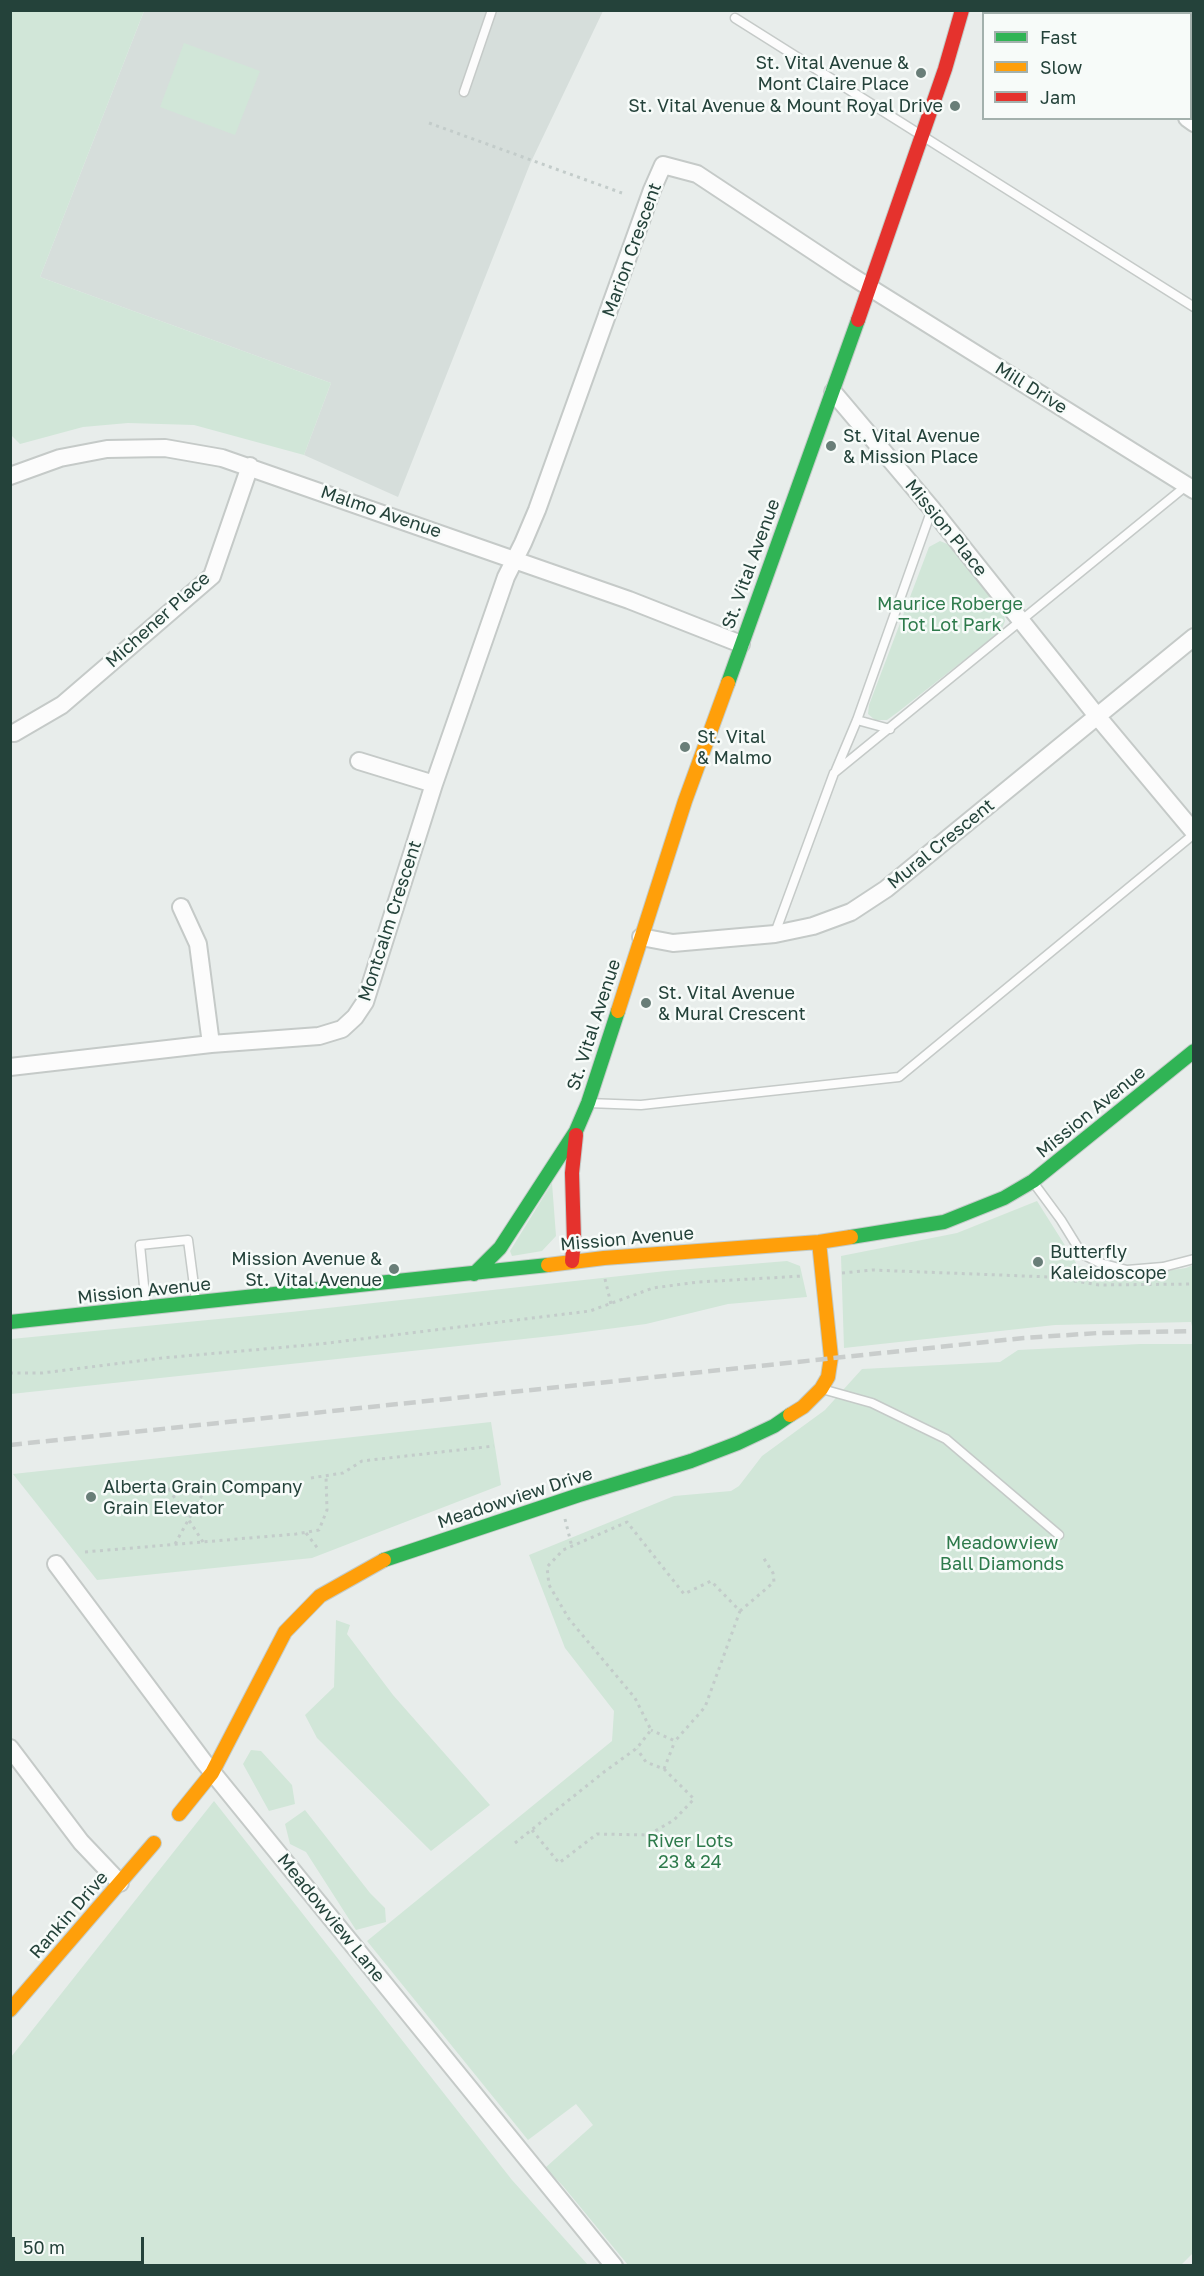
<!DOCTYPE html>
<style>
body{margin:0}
#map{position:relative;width:1204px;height:2276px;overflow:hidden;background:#e8edeb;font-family:"Golos Text",sans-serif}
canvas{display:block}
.frame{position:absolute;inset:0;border:12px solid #24423a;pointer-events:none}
.legend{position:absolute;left:982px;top:12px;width:210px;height:108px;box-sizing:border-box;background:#f7fbf9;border:2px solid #a3b1ad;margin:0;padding:8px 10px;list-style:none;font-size:18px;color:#24423a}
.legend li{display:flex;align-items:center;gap:12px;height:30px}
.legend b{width:30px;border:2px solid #a3b1ad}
.scale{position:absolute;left:12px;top:2237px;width:132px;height:27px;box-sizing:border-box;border:3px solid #24423a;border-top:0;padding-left:8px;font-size:18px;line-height:21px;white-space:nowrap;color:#24423a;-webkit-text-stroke:4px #f7fbf9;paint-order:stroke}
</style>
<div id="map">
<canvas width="1204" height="2276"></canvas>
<div class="frame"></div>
<ul class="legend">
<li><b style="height:8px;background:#30b455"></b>Fast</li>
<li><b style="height:8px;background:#ff9f0a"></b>Slow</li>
<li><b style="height:8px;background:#e5322d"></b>Jam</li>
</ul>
<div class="scale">50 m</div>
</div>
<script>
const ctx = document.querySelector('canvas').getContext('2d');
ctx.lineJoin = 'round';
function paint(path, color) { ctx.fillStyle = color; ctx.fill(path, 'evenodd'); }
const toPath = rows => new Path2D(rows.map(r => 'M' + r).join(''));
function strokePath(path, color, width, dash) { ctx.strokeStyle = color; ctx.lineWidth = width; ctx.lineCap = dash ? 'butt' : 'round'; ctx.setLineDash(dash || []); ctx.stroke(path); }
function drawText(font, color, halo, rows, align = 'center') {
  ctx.font = font + ' "Golos Text",sans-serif'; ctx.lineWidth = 5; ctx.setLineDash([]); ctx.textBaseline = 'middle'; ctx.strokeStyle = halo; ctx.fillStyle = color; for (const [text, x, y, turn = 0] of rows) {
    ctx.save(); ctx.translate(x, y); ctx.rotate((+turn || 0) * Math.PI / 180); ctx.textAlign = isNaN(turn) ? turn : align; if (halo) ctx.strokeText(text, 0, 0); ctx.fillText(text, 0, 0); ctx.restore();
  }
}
const built = toPath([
 [144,11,603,11,530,164,398,497,304,455,331,383,40,277]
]);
const green = toPath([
 [11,10,144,11,40,277,331,383,304,455,194,425,128,423,83,427,20,444,11,435],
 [184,43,260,71,235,135,160,107],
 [940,541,952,546,1004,613,1005,621,1001,631,898,712,887,720,875,720,868,714,869,705,929,547],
 [552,1183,556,1236,542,1251,512,1256,510,1251],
 [1037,1201,1078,1266,1130,1276,1186,1268,1193,1265,1193,1331,1191,1322,1055,1325,844,1348,841,1256,957,1233],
 [787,1261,800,1266,807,1297,728,1304,646,1324,561,1335,11,1394,11,1339,291,1312,666,1271],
 [1140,1344,1193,1344,1194,2252,1181,2265,628,2265,563,2186,545,2168,593,2125,576,2104,528,2140,367,1941,612,1741,614,1711,565,1648,529,1555,674,1496,731,1491,739,1486,762,1456,825,1410,862,1369,1000,1362,1018,1350],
 [491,1422,501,1485,312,1558,97,1580,13,1474],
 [336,1620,350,1625,347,1634,393,1695,490,1805,431,1851,317,1738,305,1715,334,1687],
 [251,1750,261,1751,292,1785,295,1804,269,1811,243,1764],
 [214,1801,512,2180,588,2265,11,2265,11,2057],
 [305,1810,370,1893,385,1908,386,1922,356,1930,306,1852,290,1844,285,1824]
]);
const path = toPath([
 [429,123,622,193],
 [842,1273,872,1270,1050,1277,1099,1285,1194,1284],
 [605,1279,611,1304],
 [10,1373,42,1373,162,1358,320,1344,590,1311,653,1288,698,1282,803,1276],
 [311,1478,343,1473,362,1461,494,1446],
 [169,1489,203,1542],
 [123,1493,252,1482],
 [565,1519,572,1547],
 [306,1533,319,1550],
 [175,1544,207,1486],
 [85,1552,296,1534,319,1530,327,1510,326,1476],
 [740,1611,774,1582,773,1573,763,1557],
 [664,1769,675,1741],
 [532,1830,559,1863,597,1834,648,1835,674,1820,694,1799,664,1769,646,1762,637,1749],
 [515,1843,604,1772,637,1748,651,1730,635,1698,569,1619,549,1585,547,1567,563,1550,627,1522,684,1594,711,1581,740,1611,705,1707,675,1741,651,1730]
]);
const lane = toPath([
 [735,18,1194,307],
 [464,92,492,10],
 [857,720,890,729],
 [836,770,857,720,932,509],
 [775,933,834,773,1186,486],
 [588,1103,641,1105,899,1077,1194,834],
 [1033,1182,1061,1220,1082,1254,1100,1263,1127,1270,1163,1267,1194,1259],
 [146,1306,140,1245,188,1240,196,1301],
 [822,1389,872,1403,946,1439,1059,1535]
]);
const street = toPath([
 [1015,10,1020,14],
 [1187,118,1194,123],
 [833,392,932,509,1097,716,1194,832],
 [10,476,60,458,107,449,165,448,222,458,629,600,741,644],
 [14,733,62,705,212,576,250,466],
 [359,761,434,784],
 [181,907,198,944,211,1044],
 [641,937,673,943,775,934,813,926,851,912,886,889,1194,637],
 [10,1067,211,1044,319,1036,342,1029,355,1017,365,1002,434,784,506,577,523,543,537,510,652,190,663,165,697,174,848,274,1194,490],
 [56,1564,204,1762,614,2266],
 [10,1748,81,1842,120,1883]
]);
const fast = toPath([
 [728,683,858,320],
 [851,1237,944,1222,1004,1198,1033,1181,1194,1051],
 [474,1274,500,1248,576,1131,588,1103,618,1011],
 [10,1322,548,1265],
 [384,1560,579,1495,691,1461,738,1443,774,1426,790,1415]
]);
const slow = toPath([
 [618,1011,685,801,728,683],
 [548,1265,604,1258,819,1242,851,1237],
 [790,1415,803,1407,821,1389,828,1377,831,1357,819,1242],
 [179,1814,212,1773,285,1632,320,1596,384,1560],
 [10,2010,154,1843]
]);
const jam = toPath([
 [858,320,945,69,962,10],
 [572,1261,574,1241,572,1173,576,1135]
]);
const rail = toPath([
 [10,1445,1024,1338,1098,1333,1194,1331]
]);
const markers = [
 [921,73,6,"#697e78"],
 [955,106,6,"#697e78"],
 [831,446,6,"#697e78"],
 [685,747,6,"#697e78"],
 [646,1003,6,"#697e78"],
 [1038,1262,6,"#697e78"],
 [394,1269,6,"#697e78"],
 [91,1497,6,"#697e78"]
];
const poiNames = [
 ["St. Vital Avenue &",909,63,"right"],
 ["Mont Claire Place",909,84,"right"],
 ["St. Vital Avenue & Mount Royal Drive",943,106,"right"],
 ["St. Vital Avenue",843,436],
 ["& Mission Place",843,457],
 ["St. Vital",697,737],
 ["& Malmo",697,758],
 ["St. Vital Avenue",658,993],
 ["& Mural Crescent",658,1014],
 ["Butterfly",1050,1252],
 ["Kaleidoscope",1050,1273],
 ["Mission Avenue &",382,1259,"right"],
 ["St. Vital Avenue",382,1280,"right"],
 ["Alberta Grain Company",103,1487],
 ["Grain Elevator",103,1508]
];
const streetNames = [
 ["Marion Crescent",632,250,-70],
 ["Mill Drive",1031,388,32],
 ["Malmo Avenue",381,512,19],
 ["Mission Place",946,528,51],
 ["St. Vital Avenue",751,564,-70],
 ["Michener Place",158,620,-42],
 ["Mural Crescent",941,844,-39],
 ["Montcalm Crescent",390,921,-72],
 ["St. Vital Avenue",594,1025,-72],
 ["Mission Avenue",1091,1112,-39],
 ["Mission Avenue",627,1239,-5],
 ["Mission Avenue",144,1291,-6],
 ["Meadowview Drive",515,1498,-18],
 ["Rankin Drive",69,1915,-49],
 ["Meadowview Lane",331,1918,51]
];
const parkNames = [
 ["Maurice Roberge",950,604],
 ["Tot Lot Park",950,625],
 ["Meadowview",1002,1543],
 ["Ball Diamonds",1002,1564],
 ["River Lots",690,1841],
 ["23 & 24",690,1862]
];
paint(built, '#d6dedb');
paint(green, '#d1e6d8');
strokePath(lane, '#c5cac8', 11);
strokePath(street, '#c5cac8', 20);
strokePath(fast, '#c3cbc8', 16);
strokePath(slow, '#c3cbc8', 16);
strokePath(jam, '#c3cbc8', 16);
strokePath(path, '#c3ccca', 3, [3, 4.5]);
strokePath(lane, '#fcfcfc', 8);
strokePath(street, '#fcfcfc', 16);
strokePath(fast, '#30b455', 14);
strokePath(slow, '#ff9f0a', 14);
strokePath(jam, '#e5322d', 14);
strokePath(rail, '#c9cdcc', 4.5, [12, 6]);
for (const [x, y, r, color] of markers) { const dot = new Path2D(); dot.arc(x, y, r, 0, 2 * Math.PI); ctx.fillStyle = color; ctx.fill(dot); strokePath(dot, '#f7fbf9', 2); }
drawText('18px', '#24423a', '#f7fbf9', poiNames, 'left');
drawText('18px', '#24423a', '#f7fbf9', streetNames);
drawText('18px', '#2d7a4b', '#f7fbf9', parkNames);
</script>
